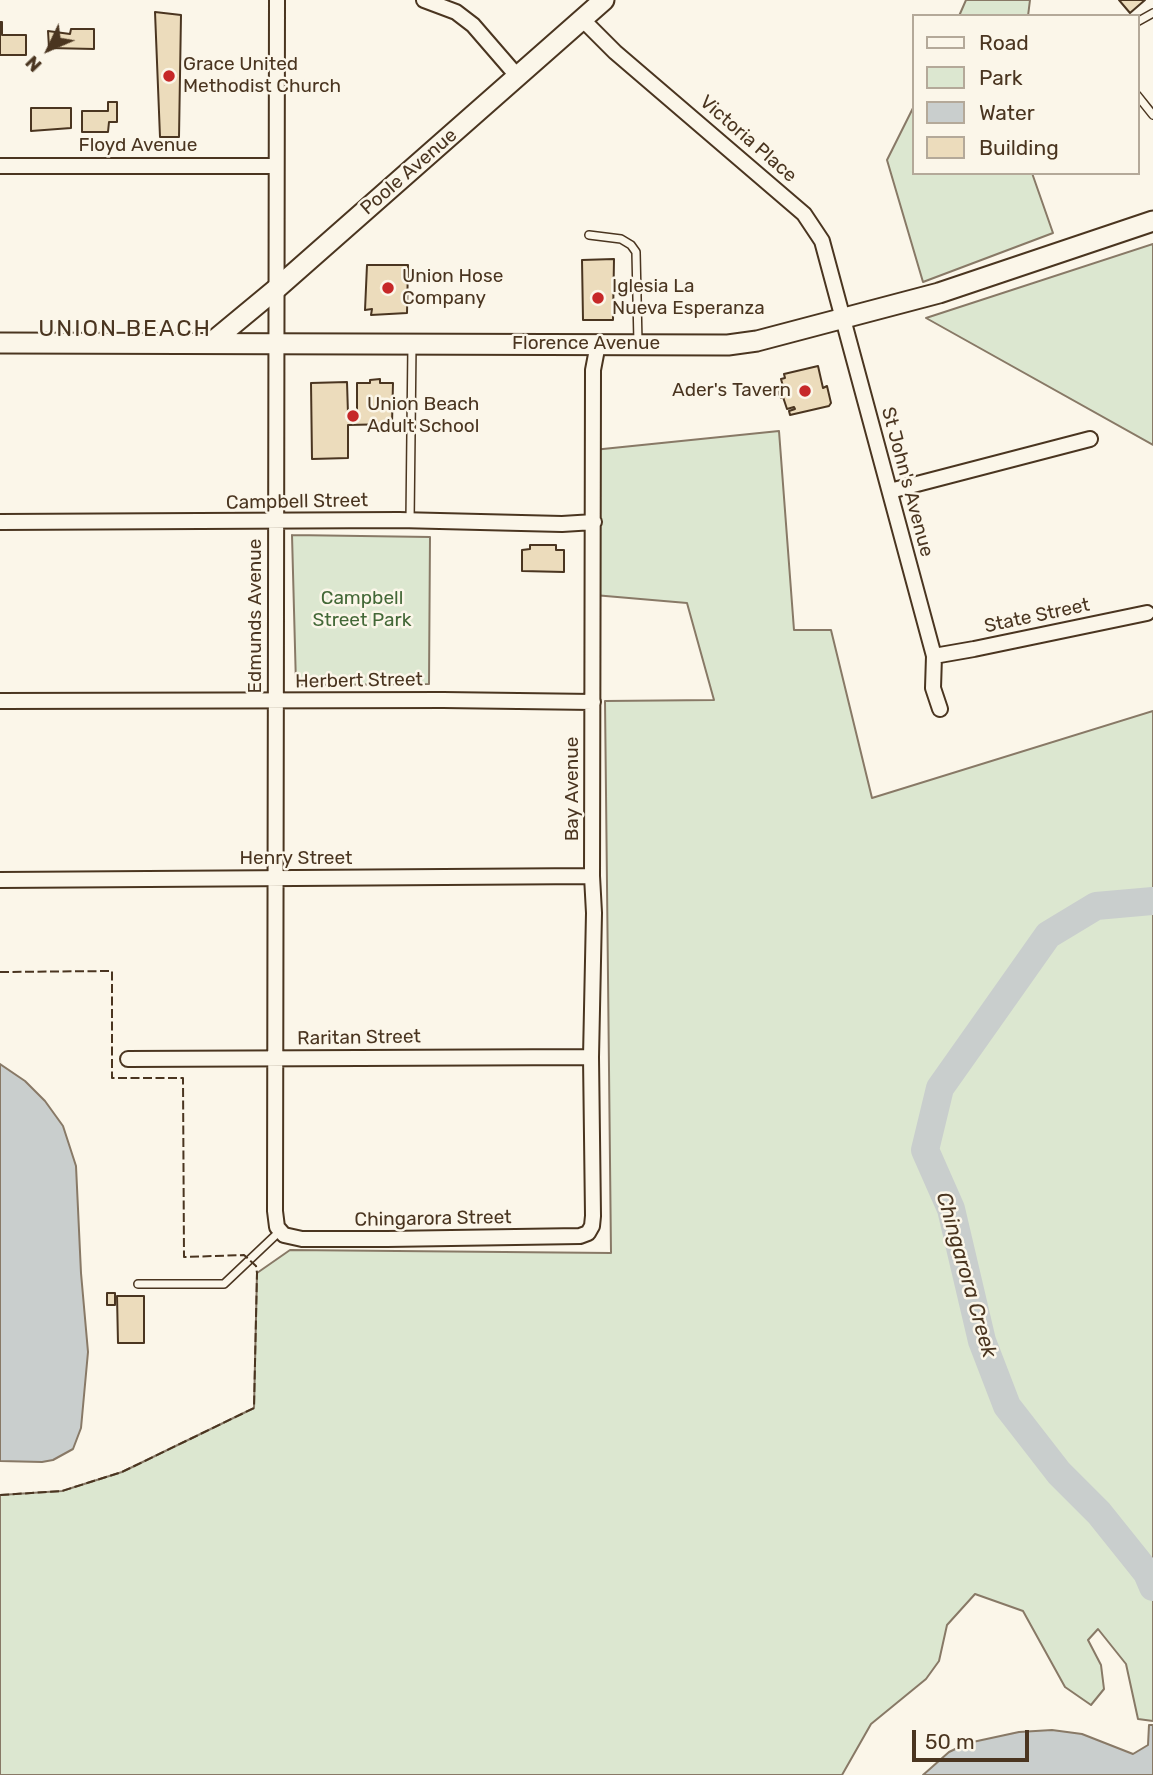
<!DOCTYPE html>
<style>
body{margin:0}
#map{position:relative;width:1153px;height:1775px;overflow:hidden;background:#fbf6e9;font-family:Rubik,sans-serif}
canvas{display:block}
.legend{position:absolute;left:912px;top:14px;width:228px;height:161px;box-sizing:border-box;background:#fbf6e9;border:2px solid #b4a999;margin:0;padding:9px 12px;list-style:none;font-size:21px;color:#4a3520}
.legend li{display:flex;align-items:center;gap:14px;height:35px}
.legend b{width:35px;border:2px solid #b4a999}
.north{position:absolute;left:14px;top:14px;width:70px;height:70px;-webkit-text-stroke:5px #fbf6e9;paint-order:stroke;rotate:226deg;font-size:19px;font-weight:700;line-height:28px;text-align:center;color:#4a3520}
.north::after{content:'';display:block;margin:auto;width:24px;height:32px;background:#4a3520;clip-path:polygon(50% 0,100% 100%,50% 72%,0 100%)}
.scale{position:absolute;left:912px;top:1730px;width:117px;height:32px;box-sizing:border-box;border:4px solid #4a3520;border-top:0;padding-left:9px;font-size:21px;line-height:24px;white-space:nowrap;color:#4a3520;-webkit-text-stroke:5px #fbf6e9;paint-order:stroke}
</style>
<div id="map">
<canvas width="1153" height="1775"></canvas>
<ul class="legend">
<li><b style="height:9px;background:#fbf6e9"></b>Road</li>
<li><b style="height:19px;background:#dce7d0"></b>Park</li>
<li><b style="height:19px;background:#c9cecd"></b>Water</li>
<li><b style="height:19px;background:#ecdcbc"></b>Building</li>
</ul>
<div class="north">N</div>
<div class="scale">50 m</div>
</div>
<script>
const ctx = document.querySelector('canvas').getContext('2d');
ctx.lineJoin = 'round';
function paint(path, color) { ctx.fillStyle = color; ctx.fill(path, 'evenodd'); }
const toPath = rows => new Path2D(rows.map(r => 'M' + r).join(''));
function strokePath(path, color, width, dash) { ctx.strokeStyle = color; ctx.lineWidth = width; ctx.lineCap = dash ? 'butt' : 'round'; ctx.setLineDash(dash || []); ctx.stroke(path); }
function drawText(font, color, halo, rows, align = 'center') {
  ctx.font = font + ' Rubik,sans-serif'; ctx.lineWidth = 5; ctx.setLineDash([]); ctx.textBaseline = 'middle'; ctx.strokeStyle = halo; ctx.fillStyle = color; for (const [text, x, y, turn = 0] of rows) {
    ctx.save(); ctx.translate(x, y); ctx.rotate((+turn || 0) * Math.PI / 180); ctx.textAlign = isNaN(turn) ? turn : align; if (halo) ctx.strokeText(text, 0, 0); ctx.fillText(text, 0, 0); ctx.restore();
  }
}
const green = toPath([
 [966,0,1030,0,1028,16,959,16,966,0],
 [913,108,913,173,1032,173,1053,233,923,282,887,160,913,108],
 [1153,244,1153,445,926,318,1153,244],
 [779,431,794,630,831,630,872,798,1153,711,1153,1721,1138,1719,1126,1664,1098,1629,1088,1640,1101,1665,1104,1689,1091,1705,1065,1687,1023,1611,975,1594,947,1625,939,1661,926,1679,871,1724,842,1775,0,1775,0,1495,62,1491,122,1472,254,1408,257,1273,290,1250,611,1253,605,701,714,700,687,603,594,595,593,450,779,431],
 [292,535,430,537,429,684,296,685,292,535]
]);
const water = toPath([
 [0,1064,25,1081,45,1101,63,1126,76,1166,81,1273,88,1352,81,1428,73,1449,53,1460,42,1462,0,1461,0,1064],
 [1149,1725,1153,1725,1153,1775,923,1775,949,1752,968,1743,1019,1732,1052,1730,1082,1734,1133,1754,1148,1745,1149,1725]
]);
const river = toPath([
 [1153,901,1096,906,1048,935,940,1088,925,1150,951,1209,982,1341,1007,1406,1059,1473,1099,1513,1147,1573,1153,1587]
]);
const building = toPath([
 [1119,0,1145,0,1130,13,1119,0],
 [155,12,181,15,179,137,160,137,155,12],
 [0,22,2,22,2,35,26,35,26,55,0,55,0,22],
 [71,29,94,29,94,49,49,48,48,31,70,34,71,29],
 [108,102,117,102,117,122,109,122,108,132,82,132,82,111,108,111,108,102],
 [31,108,71,108,71,128,31,131,31,108],
 [614,259,613,320,583,320,582,260,614,259],
 [367,265,408,265,407,313,371,315,372,309,365,310,367,265],
 [818,366,823,388,827,386,831,403,829,406,790,415,789,411,795,409,794,407,787,409,783,397,781,398,778,392,784,390,781,379,785,378,784,374,818,366],
 [380,379,380,383,393,383,392,424,348,425,348,458,312,459,311,383,347,382,348,414,357,415,357,383,370,383,370,380,380,379],
 [530,545,556,545,556,550,564,550,564,572,522,571,522,550,530,549,530,545],
 [107,1293,115,1293,115,1305,107,1305,107,1293],
 [117,1296,144,1296,144,1343,118,1343,117,1296]
]);
const lane = toPath([
 [1137,22,1153,13],
 [1137,95,1153,115],
 [589,235,621,239,631,245,636,252,638,343],
 [410,521,412,344],
 [138,1284,224,1284,280,1231]
]);
const street = toPath([
 [277,0,275,1211,277,1227,284,1235,302,1239,387,1239,580,1236,588,1233,592,1226,593,1216,591,1057,594,913,592,876,593,370,598,344],
 [424,0,456,12,473,25,518,77],
 [582,19,615,52,804,214,822,241,934,656,933,688,940,709],
 [0,166,276,166],
 [890,491,1090,439],
 [0,522,399,520,562,524,594,522],
 [934,656,974,649,1147,613],
 [0,701,443,700,593,702],
 [0,880,592,876],
 [128,1059,591,1057]
]);
const secondary = toPath([
 [212,342,276,289,604,0],
 [0,343,728,345,757,341,939,293,1153,221]
]);
const fence = toPath([
 [0,972,112,971,112,1078,183,1078,184,1257,244,1255,256,1266,257,1273,254,1408,122,1472,62,1491,0,1495]
]);
const markers = [
 [169,76,7,"#c62828"],
 [388,288,7,"#c62828"],
 [598,298,7,"#c62828"],
 [805,391,7,"#c62828"],
 [353,416,7,"#c62828"]
];
const poiNames = [
 ["Grace United",183,65],
 ["Methodist Church",183,87],
 ["Union Hose",402,277],
 ["Company",402,299],
 ["Iglesia La",612,287],
 ["Nueva Esperanza",612,309],
 ["Ader's Tavern",791,391,"right"],
 ["Union Beach",367,405],
 ["Adult School",367,427]
];
const streetNames = [
 ["Victoria Place",748,139,41],
 ["Floyd Avenue",138,146],
 ["Poole Avenue",409,172,-41],
 ["Florence Avenue",586,344],
 ["St John's Avenue",907,482,75],
 ["Campbell Street",297,502,-1],
 ["Edmunds Avenue",256,616,-90],
 ["State Street",1037,616,-12],
 ["Herbert Street",359,681,-1],
 ["Bay Avenue",573,789,-90],
 ["Henry Street",296,859],
 ["Raritan Street",359,1038,-1],
 ["Chingarora Street",433,1219,-1]
];
const parkNames = [
 ["Campbell",362,599],
 ["Street Park",362,621]
];
const waterNames = [
 ["Chingarora Creek",966,1275,74]
];
const quarterNames = [
 ["UNION BEACH",125,329]
];
paint(green, '#dce7d0');
strokePath(green, '#887966', 2);
paint(water, '#c9cecd');
strokePath(water, '#887966', 2);
strokePath(river, '#c9cecd', 28);
paint(building, '#ecdcbc');
strokePath(building, '#4a3520', 2);
strokePath(lane, '#4a3520', 10);
strokePath(street, '#4a3520', 18);
strokePath(secondary, '#4a3520', 23);
strokePath(lane, '#fbf6e9', 7);
strokePath(street, '#fbf6e9', 14);
strokePath(secondary, '#fbf6e9', 19);
strokePath(fence, '#4a3520', 2, [9, 3.5]);
for (const [x, y, r, color] of markers) { const dot = new Path2D(); dot.arc(x, y, r, 0, 2 * Math.PI); ctx.fillStyle = color; ctx.fill(dot); strokePath(dot, '#fbf6e9', 2.5); }
drawText('19px', '#4a3520', '#fbf6e9', poiNames, 'left');
drawText('19px', '#4a3520', '#fbf6e9', streetNames);
drawText('19px', '#436837', '#fbf6e9', parkNames);
drawText('italic 21px', '#4a3520', '#fbf6e9', waterNames);
ctx.letterSpacing = '2px';
drawText('23px', '#4a3520', '#fbf6e9', quarterNames);
ctx.letterSpacing = '0px';
</script>
